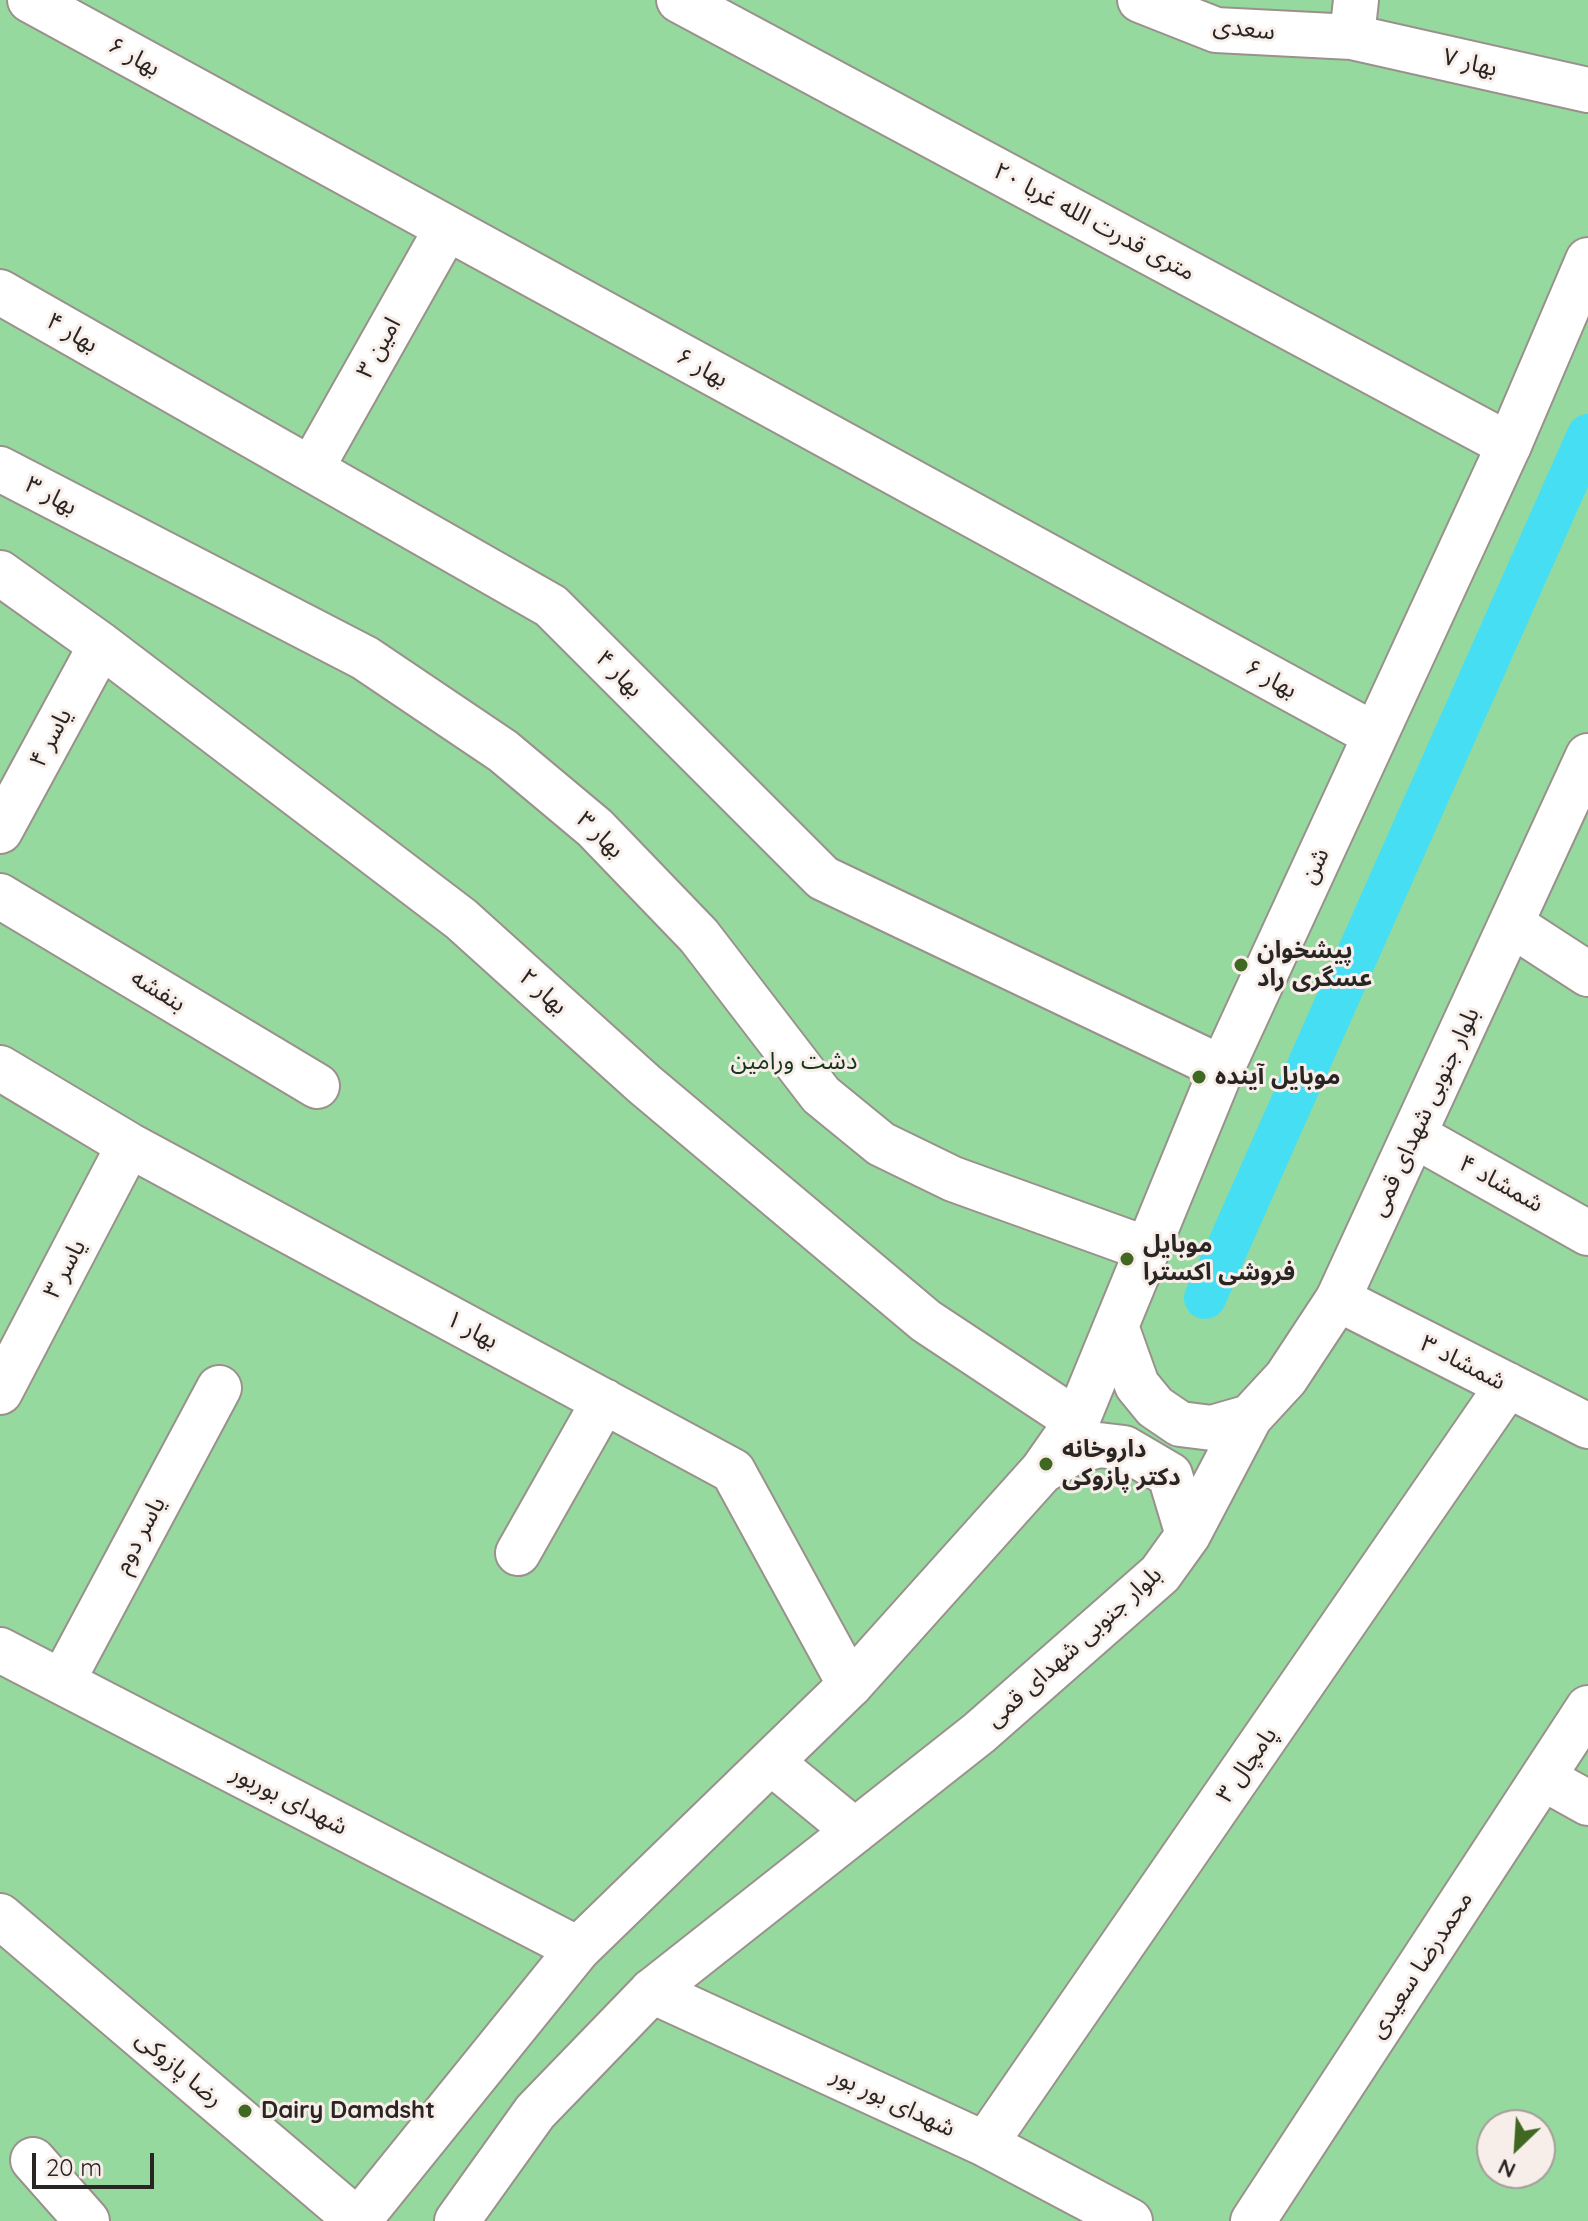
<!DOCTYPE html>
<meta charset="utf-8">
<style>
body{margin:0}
#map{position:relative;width:1588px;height:2221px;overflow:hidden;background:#f8eee9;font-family:Quicksand,sans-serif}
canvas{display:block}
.north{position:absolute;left:1476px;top:2109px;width:80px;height:80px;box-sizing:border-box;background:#f8eee9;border:2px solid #a59e9a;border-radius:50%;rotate:205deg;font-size:22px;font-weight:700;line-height:32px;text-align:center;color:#292523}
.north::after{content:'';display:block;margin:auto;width:28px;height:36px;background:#406823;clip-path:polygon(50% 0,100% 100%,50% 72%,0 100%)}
.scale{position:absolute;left:32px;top:2153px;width:122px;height:36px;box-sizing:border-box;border:4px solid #292523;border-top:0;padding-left:10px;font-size:24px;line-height:28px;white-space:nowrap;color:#292523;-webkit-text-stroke:6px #f8eee9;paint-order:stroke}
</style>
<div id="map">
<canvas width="1588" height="2221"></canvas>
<div class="north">N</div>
<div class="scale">20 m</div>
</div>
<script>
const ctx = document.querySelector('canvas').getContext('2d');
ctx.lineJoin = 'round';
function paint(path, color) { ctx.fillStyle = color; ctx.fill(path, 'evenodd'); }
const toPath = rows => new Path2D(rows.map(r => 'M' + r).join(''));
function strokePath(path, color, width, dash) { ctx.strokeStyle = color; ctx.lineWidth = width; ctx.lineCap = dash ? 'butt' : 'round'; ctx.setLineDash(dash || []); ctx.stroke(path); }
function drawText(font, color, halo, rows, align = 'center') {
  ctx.font = font + ' Quicksand,"Noto Sans Arabic",sans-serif'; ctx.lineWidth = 6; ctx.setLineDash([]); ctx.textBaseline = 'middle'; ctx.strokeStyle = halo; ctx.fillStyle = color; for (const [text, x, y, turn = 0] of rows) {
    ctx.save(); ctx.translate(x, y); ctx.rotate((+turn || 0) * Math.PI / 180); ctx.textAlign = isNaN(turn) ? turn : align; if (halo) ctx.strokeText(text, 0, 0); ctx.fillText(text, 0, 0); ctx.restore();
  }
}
const green = toPath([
 [0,0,1588,0,1588,2221,0,2221],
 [1492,2125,1540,2125,1540,2173,1492,2173]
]);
const canal = toPath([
 [1205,1298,1588,435]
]);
const minor = toPath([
 [30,0,1375,735],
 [679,0,1509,445],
 [1140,0,1216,30,1352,37,1588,90],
 [1352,37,1356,0],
 [0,292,551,606,823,878,1222,1068],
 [0,469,365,658,503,751,595,828,699,936,821,1095,881,1144,953,1179,1147,1249],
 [311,469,447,228],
 [0,573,101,645,461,919,644,1084,926,1321,1077,1421],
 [0,831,101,645],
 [0,896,317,1086],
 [1511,924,1588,974],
 [0,1068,129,1145,733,1471,850,1685],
 [1414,1135,1588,1233],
 [1338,1299,1588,1426],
 [0,1392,129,1145],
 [518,1553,604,1401],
 [0,1650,578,1949],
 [62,1682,219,1388],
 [1543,1778,1588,1803],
 [0,1916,358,2221],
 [652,1991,985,2144,1130,2221],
 [985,2144,1508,1385],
 [33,2160,87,2221],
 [1253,2221,1588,1708]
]);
const major = toPath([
 [1117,1329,1137,1385,1155,1407,1180,1424,1212,1428,1250,1417],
 [1044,1470,1072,1453,1099,1445,1124,1448,1170,1475,1188,1535],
 [771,1762,855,1831],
 [358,2221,578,1949,850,1685,1042,1471,1077,1421,1222,1068,1509,445,1588,260],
 [457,2221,535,2112,652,1991,979,1733,1160,1574,1188,1535,1250,1417,1286,1378,1338,1299,1588,756]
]);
const markers = [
 [1241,965,8,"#406823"],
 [1199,1077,8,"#406823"],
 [1127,1259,8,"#406823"],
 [1046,1464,8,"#406823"],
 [245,2111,8,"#406823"]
];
const streetNames = [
 ["سعدی",1244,29,6],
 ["بهار ۶",134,57,29],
 ["بهار ۷",1470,63,13],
 ["۲۰ متری قدرت الله غربا",1094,222,28],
 ["بهار ۴",72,333,30],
 ["امین ۳",379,348,-61],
 ["بهار ۶",702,368,29],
 ["بهار ۳",51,496,28],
 ["بهار ۴",619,674,45],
 ["بهار ۶",1271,679,29],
 ["یاسر ۴",51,738,-62],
 ["بهار ۳",600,835,44],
 ["شن",1315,866,-65],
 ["بنفشه",158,991,31],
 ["بهار ۲",543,992,42],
 ["بلوار جنوبی شهدای قمی",1425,1112,-65],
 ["شمشاد ۴",1501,1184,29],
 ["یاسر ۳",65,1269,-62],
 ["بهار ۱",472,1330,28],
 ["شمشاد ۳",1463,1363,27],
 ["یاسر دوم",140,1535,-62],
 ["بلوار جنوبی شهدای قمی",1074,1647,-42],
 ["پامچال ۳",1247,1765,-55],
 ["شهدای بوربور",289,1800,27],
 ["محمدرضا سعیدی",1421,1965,-57],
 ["رضا پازوکی",179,2069,40],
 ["شهدای بور بور",893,2102,25]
];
const poiNames = [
 ["پیشخوان",1257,951],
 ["عسگری راد",1257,979],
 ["موبایل آینده",1215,1077],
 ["موبایل",1143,1245],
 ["فروشی اکسترا",1143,1273],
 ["داروخانه",1062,1450],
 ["دکتر پازوکی",1062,1478],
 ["Dairy Damdsht",261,2111]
];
const parkNames = [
 ["دشت ورامین",794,1062]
];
paint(green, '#95d99f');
strokePath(canal, '#46def3', 42);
strokePath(minor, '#9a918c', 48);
strokePath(major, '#9a918c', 48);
strokePath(minor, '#fff', 44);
strokePath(major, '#fff', 44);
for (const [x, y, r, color] of markers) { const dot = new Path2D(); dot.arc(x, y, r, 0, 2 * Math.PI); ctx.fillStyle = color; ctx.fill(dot); strokePath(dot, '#f8eee9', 3); }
drawText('24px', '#292523', '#f8eee9', streetNames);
drawText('bold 24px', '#292523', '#f8eee9', poiNames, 'left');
drawText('24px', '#16371c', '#f8eee9', parkNames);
</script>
